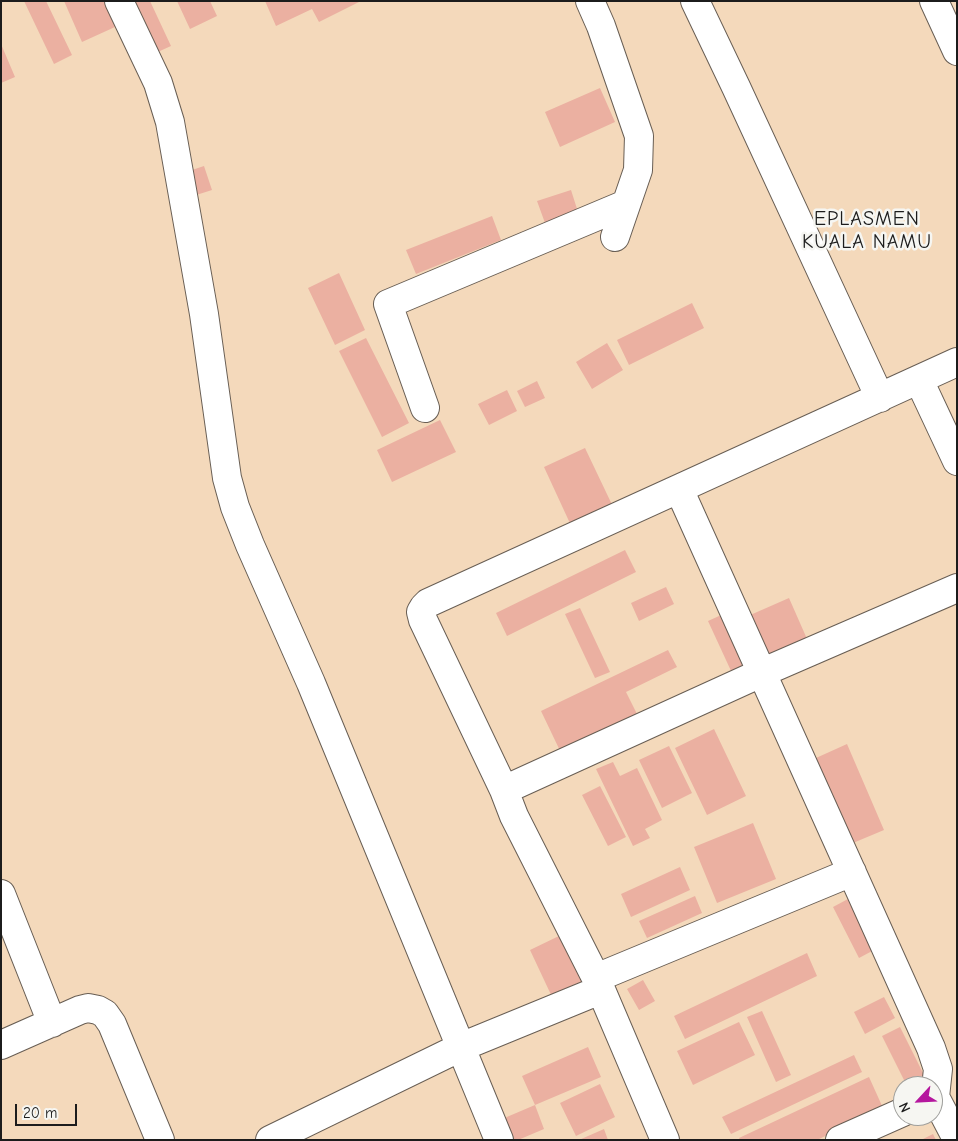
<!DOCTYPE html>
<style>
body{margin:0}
#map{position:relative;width:958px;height:1141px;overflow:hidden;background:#f4d9bb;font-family:"Comic Neue",sans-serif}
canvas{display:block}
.frame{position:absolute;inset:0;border:2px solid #1c1c1c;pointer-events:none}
.north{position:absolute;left:893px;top:1076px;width:50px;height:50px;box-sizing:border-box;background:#f6f6f2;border:1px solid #9f9f9c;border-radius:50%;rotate:245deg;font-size:14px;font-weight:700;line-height:20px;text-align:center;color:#1c1c1c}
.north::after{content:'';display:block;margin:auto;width:18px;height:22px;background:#b5179e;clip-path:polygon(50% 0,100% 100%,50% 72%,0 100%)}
.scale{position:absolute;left:15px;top:1104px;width:62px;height:22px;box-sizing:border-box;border:2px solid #1c1c1c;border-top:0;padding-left:6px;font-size:15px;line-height:18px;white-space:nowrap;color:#1c1c1c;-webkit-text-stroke:4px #f6f6f2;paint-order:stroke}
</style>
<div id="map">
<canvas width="958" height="1141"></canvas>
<div class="frame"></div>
<div class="north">N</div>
<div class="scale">20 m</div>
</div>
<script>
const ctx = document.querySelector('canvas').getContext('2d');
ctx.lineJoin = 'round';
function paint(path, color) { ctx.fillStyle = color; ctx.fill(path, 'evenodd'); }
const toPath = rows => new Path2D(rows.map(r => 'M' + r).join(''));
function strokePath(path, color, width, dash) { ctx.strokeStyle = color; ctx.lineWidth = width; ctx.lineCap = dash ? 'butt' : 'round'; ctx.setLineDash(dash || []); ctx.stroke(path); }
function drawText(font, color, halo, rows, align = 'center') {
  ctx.font = font + ' "Comic Neue",sans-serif'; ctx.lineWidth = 5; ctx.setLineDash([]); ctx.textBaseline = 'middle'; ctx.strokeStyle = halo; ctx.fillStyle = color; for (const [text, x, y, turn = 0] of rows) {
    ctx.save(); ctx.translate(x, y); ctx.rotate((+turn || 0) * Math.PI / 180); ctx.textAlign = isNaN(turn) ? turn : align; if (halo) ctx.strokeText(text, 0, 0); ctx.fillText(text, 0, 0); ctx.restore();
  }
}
const building = toPath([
 [24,1,46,1,72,55,54,64],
 [64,1,104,1,115,27,82,42],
 [126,1,150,1,171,46,151,55],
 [177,1,210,1,217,16,190,29],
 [265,1,361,1,319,22,312,9,276,26],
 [1,44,15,77,1,83],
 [600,88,615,122,560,147,545,112],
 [204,166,212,190,190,197,183,173],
 [571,190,578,212,545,223,537,201],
 [492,216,501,240,416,274,406,250],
 [339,273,365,330,335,345,308,288],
 [692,303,704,328,629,365,617,340],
 [366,338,409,423,382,437,339,351],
 [607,343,623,370,592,389,576,362],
 [537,381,545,398,525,407,517,391],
 [507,390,517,411,489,425,478,404],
 [440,420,456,452,392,482,377,450],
 [585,448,616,513,574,532,544,467],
 [625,550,636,572,507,636,496,613],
 [666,587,674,604,639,621,631,603],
 [789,598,811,648,771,667,748,616],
 [580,608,610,672,595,678,565,614],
 [728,612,752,664,732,673,708,621],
 [668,650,677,667,626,692,640,720,563,757,541,711],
 [714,729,746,796,707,815,675,748],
 [847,744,884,830,853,843,816,758],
 [669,746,692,793,662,808,639,760],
 [613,762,620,776,637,768,662,820,645,829,650,838,633,846,596,769],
 [600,786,626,837,608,846,582,795],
 [753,823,776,879,717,903,694,847],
 [680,867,690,890,631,917,621,894],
 [695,896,702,913,647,938,639,921],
 [848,899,874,950,859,958,833,907],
 [561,935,584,984,553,999,530,950],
 [807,953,817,976,685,1039,674,1016],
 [643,980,655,1001,639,1010,627,989],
 [884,997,895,1018,865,1034,854,1012],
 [762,1011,791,1075,776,1082,747,1017],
 [739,1022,755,1055,693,1085,677,1051],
 [900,1027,927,1081,918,1086,907,1086,882,1036],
 [588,1047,601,1077,535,1105,522,1076],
 [854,1055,862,1072,731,1134,722,1117],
 [869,1077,883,1108,817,1140,740,1140,739,1138],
 [600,1084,615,1117,576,1136,560,1103],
 [535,1105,544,1129,518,1140,502,1140,495,1122],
 [604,1129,608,1140,579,1140],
 [933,1134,936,1140,921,1140]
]);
const minor = toPath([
 [119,1,158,83,170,122,204,314,227,478,235,507,250,545,311,683,499,1140],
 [590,1,601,26,639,136,638,170,615,237],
 [695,1,736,87,880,398],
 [919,380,957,461],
 [425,408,388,304,626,204],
 [679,489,931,1048,938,1069,935,1097,957,1139],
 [504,790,423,620,421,612,424,607,428,603,957,362],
 [1,894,52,1023],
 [596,978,852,872],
 [1,1045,80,1010,88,1008,98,1010,105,1014,112,1024,160,1140],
 [270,1140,461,1047,600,990],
 [665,1140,596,978,514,816,504,790,761,673,957,588],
 [840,1140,903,1112]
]);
const major = toPath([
 [934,1,957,51]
]);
const quarterNames = [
 ["EPLASMEN",867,219],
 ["KUALA NAMU",867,242]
];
paint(building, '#ebb0a1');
strokePath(minor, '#685e54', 30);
strokePath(major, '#685e54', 30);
strokePath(minor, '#fff', 28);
strokePath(major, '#fff', 28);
ctx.letterSpacing = '1px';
drawText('20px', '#1c1c1c', '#f6f6f2', quarterNames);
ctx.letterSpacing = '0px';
</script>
